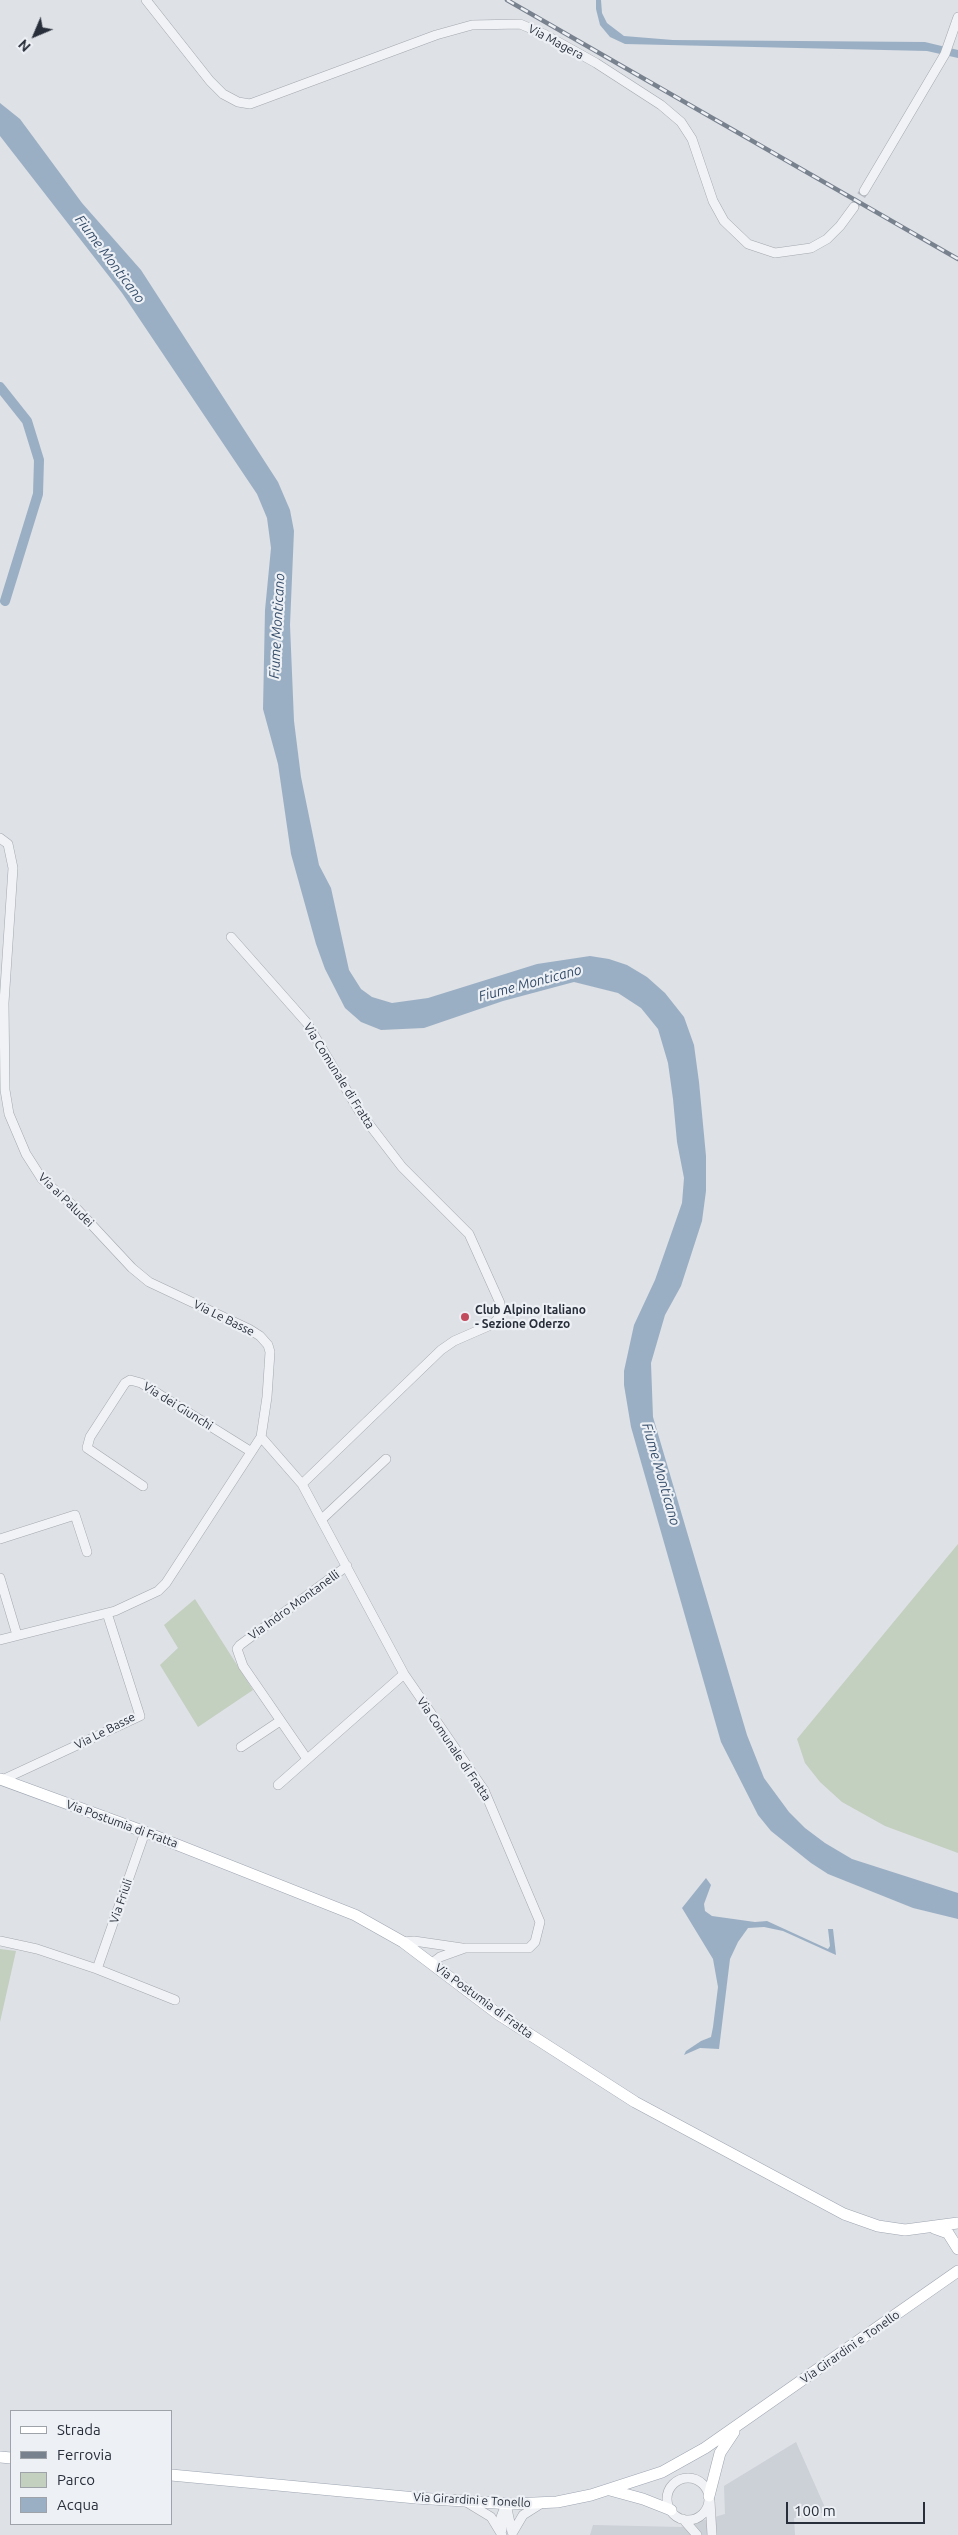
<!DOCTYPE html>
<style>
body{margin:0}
#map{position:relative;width:958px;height:2535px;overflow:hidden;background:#dee1e6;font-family:Ubuntu,sans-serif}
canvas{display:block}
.legend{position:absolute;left:10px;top:2410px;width:162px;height:115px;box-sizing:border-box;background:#edf0f4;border:1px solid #9ea3aa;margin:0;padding:6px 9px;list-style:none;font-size:15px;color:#282f3b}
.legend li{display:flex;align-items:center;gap:10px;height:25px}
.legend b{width:25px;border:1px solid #9ea3aa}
.north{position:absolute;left:10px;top:10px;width:50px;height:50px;-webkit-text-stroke:4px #edf0f4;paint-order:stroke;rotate:225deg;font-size:14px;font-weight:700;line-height:20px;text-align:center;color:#282f3b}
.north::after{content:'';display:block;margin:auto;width:18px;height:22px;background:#282f3b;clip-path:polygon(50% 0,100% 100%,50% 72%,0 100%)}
.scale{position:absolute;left:786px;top:2502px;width:139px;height:22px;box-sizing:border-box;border:2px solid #282f3b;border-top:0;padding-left:6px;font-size:15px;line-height:18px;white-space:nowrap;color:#282f3b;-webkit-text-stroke:4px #edf0f4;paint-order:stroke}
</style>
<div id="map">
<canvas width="958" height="2535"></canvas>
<ul class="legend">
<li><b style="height:6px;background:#fff"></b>Strada</li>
<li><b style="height:6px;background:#78818e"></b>Ferrovia</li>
<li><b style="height:14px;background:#c3cfbf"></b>Parco</li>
<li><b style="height:14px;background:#9bafc4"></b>Acqua</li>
</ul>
<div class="north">N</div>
<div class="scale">100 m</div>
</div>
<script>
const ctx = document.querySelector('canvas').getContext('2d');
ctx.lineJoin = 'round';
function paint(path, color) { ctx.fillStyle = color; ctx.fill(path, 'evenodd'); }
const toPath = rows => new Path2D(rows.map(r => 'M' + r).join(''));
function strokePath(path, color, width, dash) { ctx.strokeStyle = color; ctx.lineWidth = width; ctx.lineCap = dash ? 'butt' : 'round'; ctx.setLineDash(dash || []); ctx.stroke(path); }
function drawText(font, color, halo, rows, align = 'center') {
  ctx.font = font + ' Ubuntu,sans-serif'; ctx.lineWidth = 4.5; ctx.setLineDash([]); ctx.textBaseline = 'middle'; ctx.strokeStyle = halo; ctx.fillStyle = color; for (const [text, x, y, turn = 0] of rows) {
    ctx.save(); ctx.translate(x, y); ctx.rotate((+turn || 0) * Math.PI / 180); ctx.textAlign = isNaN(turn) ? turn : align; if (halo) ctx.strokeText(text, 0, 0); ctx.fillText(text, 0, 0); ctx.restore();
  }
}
const built = toPath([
 [796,2442,827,2512,794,2518,795,2535,590,2535,593,2525,681,2527,725,2514,724,2486]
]);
const green = toPath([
 [958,1544,958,1853,885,1826,842,1802,820,1782,805,1763,797,1739],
 [195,1599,253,1690,198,1727,160,1665,178,1648,164,1625],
 [0,1949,16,1951,0,2022]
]);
const water = toPath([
 [596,0,601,0,602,13,607,23,624,36,673,40,925,42,958,50,958,58,927,51,625,44,610,37,600,25,596,9],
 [0,103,20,119,82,203,141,270,278,482,290,510,294,531,290,625,294,721,301,777,319,865,331,888,349,970,361,989,372,997,392,1003,428,998,537,964,590,956,609,959,627,965,647,977,665,993,684,1017,694,1045,699,1082,706,1156,706,1191,702,1221,681,1286,665,1315,651,1363,653,1417,747,1735,764,1778,789,1812,805,1828,825,1843,852,1859,958,1893,958,1919,913,1908,828,1874,811,1863,771,1831,758,1815,721,1742,631,1427,624,1385,624,1371,634,1325,655,1280,682,1203,684,1178,677,1142,673,1099,668,1063,658,1029,641,1008,618,993,574,982,503,1001,424,1028,381,1030,361,1022,345,1008,325,969,316,944,291,854,278,764,263,709,265,610,271,548,267,518,257,494,122,293,0,136],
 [706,1878,711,1885,704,1904,705,1911,712,1916,755,1922,767,1921,828,1949,830,1946,828,1929,833,1929,836,1955,783,1931,764,1927,748,1928,738,1942,730,1959,719,2049,700,2048,684,2055,686,2051,701,2041,711,2037,713,2027,718,1987,713,1959,682,1908]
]);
const canal = toPath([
 [0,387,27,421,39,460,38,494,5,601]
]);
const minorTunnel = toPath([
 [854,207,864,191]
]);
const minor = toPath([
 [146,0,210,81,223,94,238,102,250,104,436,35,472,25,520,24,544,34,596,63,661,105,681,122,692,139,713,201,724,221,748,244,775,253,811,248,827,239,840,226,854,207],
 [864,191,945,54,958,17],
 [0,838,8,844,13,868,4,1003,5,1090,9,1114,26,1154,42,1179,77,1209,132,1268,149,1282,249,1329,260,1336,268,1345,270,1352,267,1397,261,1437,166,1583,158,1591,115,1611,0,1640],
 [231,937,307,1023,359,1111,402,1167,469,1234,500,1303,498,1319,493,1324,454,1341,441,1350,302,1484],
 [261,1437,302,1484,404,1674,484,1790,540,1922,535,1942,529,1948,465,1948,440,1957,432,1963],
 [143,1486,87,1448,90,1437,125,1383,130,1380,141,1383,250,1451],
 [322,1519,386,1459],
 [0,1539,75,1515,87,1552],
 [0,1578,17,1635],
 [241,1747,280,1721],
 [307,1759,243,1666,237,1649,240,1645,347,1566],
 [2,1780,140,1716,107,1613],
 [278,1785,404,1674],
 [0,1941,37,1949,97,1969,145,1832],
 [403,1942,414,1941,462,1948],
 [97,1969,175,2000],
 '667 2499a21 21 0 1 1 42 0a21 21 0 1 1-42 0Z',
 [710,2501,712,2535],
 [468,2503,491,2517,502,2535],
 [506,2504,512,2532],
 [683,2519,697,2535],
 [502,2530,501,2517,506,2504],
 [513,2532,523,2515,542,2503]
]);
const major = toPath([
 [0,1779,145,1832,355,1915,403,1942,498,2014,635,2102,844,2214,878,2226,905,2230,958,2223],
 [934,2228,948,2233,958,2249],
 [0,2457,11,2458],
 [171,2475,416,2498,512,2504,557,2502,591,2495,662,2472,705,2448,958,2271],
 [610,2490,643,2499,671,2510],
 [709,2496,720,2453,734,2432]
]);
const rail = toPath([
 [507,0,958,259]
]);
const markers = [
 [465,1317,5,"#c24b5d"]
];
const streetNames = [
 ["Via Magera",556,42,28],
 ["Via Comunale di Fratta",339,1076,58],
 ["Via ai Paludei",66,1200,44],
 ["Via Le Basse",224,1318,26],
 ["Via dei Giunchi",178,1406,32],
 ["Via Indro Montanelli",294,1605,-36],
 ["Via Le Basse",105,1731,-27],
 ["Via Comunale di Fratta",454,1749,56],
 ["Via Postumia di Fratta",122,1824,20],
 ["Via Friuli",121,1901,-71],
 ["Via Postumia di Fratta",484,2001,36],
 ["Via Girardini e Tonello",850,2347,-35],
 ["Via Girardini e Tonello",472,2500,3]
];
const poiNames = [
 ["Club Alpino Italiano",475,1310],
 ["- Sezione Oderzo",475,1324]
];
const waterNames = [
 ["Fiume Monticano",110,259,53],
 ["Fiume Monticano",277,626,-87],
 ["Fiume Monticano",530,983,-15],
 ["Fiume Monticano",661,1474,74]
];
paint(built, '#ccd0d7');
paint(green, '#c3cfbf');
paint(water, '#9bafc4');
strokePath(canal, '#9bafc4', 10);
strokePath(minorTunnel, '#babdc4', 9, [9, 4.5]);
strokePath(minor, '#a4a8af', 10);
strokePath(major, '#9ea5b1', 12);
strokePath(minor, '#f0f2f5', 9);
strokePath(major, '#fff', 11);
strokePath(rail, '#78818e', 4.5);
strokePath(rail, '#edf0f4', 2.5, [8]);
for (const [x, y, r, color] of markers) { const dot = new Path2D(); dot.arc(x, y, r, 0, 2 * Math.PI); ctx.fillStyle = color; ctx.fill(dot); strokePath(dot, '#edf0f4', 2); }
drawText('12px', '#282f3b', '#edf0f4', streetNames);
drawText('bold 12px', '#282f3b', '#edf0f4', poiNames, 'left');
drawText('italic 14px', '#364e6c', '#edf0f4', waterNames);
</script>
